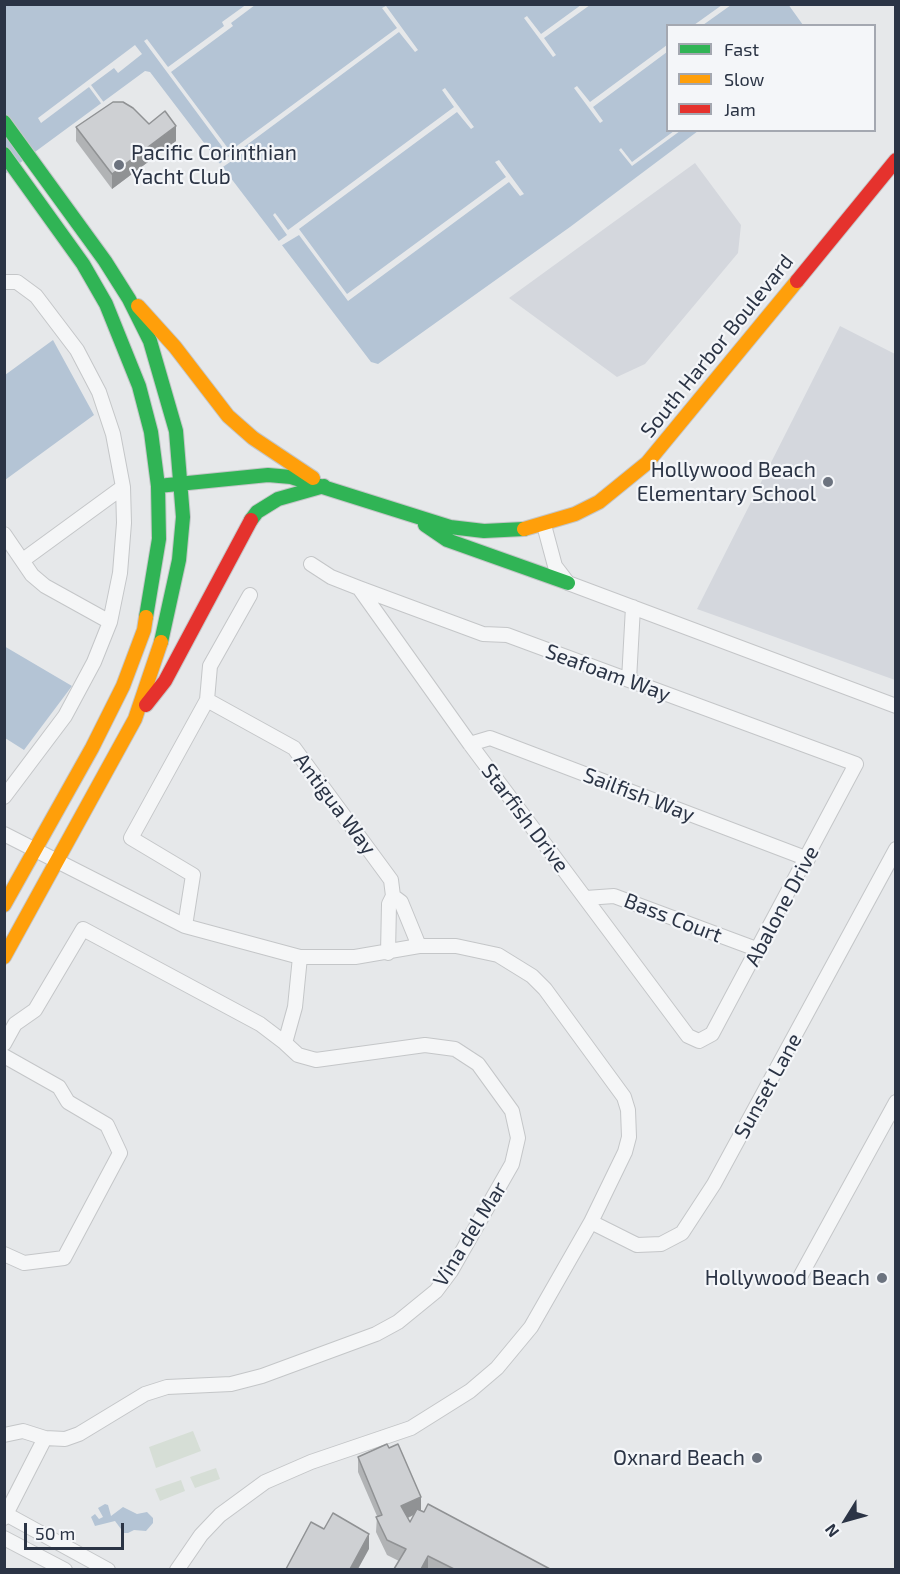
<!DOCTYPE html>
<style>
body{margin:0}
#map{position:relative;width:900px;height:1574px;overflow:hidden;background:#e6e8ea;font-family:"Exo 2",sans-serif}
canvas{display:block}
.frame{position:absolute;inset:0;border:6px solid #2b3445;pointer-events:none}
.legend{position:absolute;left:666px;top:24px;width:210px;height:108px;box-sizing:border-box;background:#f4f6f9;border:2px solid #a4a8b1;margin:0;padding:8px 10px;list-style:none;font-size:18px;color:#2b3445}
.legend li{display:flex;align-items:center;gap:12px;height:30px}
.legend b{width:30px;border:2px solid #a4a8b1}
.north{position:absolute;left:816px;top:1490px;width:60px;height:60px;-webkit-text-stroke:4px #f4f6f9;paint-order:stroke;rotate:233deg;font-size:16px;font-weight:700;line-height:24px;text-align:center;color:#2b3445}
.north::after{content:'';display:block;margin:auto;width:21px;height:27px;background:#2b3445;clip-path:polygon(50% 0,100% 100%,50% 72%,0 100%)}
.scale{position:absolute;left:24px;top:1523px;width:100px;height:27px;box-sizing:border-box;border:3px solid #2b3445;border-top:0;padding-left:8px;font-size:18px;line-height:21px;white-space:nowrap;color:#2b3445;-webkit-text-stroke:4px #f4f6f9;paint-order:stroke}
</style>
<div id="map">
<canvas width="900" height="1574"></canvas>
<div class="frame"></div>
<ul class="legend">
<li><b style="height:8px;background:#30b455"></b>Fast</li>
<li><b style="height:8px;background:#ff9f0a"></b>Slow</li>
<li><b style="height:8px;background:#e5322d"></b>Jam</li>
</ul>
<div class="north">N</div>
<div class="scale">50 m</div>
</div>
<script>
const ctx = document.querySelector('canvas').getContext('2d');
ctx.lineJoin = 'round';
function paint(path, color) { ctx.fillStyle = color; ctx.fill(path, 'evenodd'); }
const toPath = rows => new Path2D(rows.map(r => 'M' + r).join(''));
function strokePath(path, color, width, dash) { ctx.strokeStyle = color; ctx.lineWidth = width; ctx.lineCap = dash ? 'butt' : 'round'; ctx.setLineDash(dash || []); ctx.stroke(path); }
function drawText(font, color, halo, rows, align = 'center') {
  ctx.font = font + ' "Exo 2",sans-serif'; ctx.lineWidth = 4.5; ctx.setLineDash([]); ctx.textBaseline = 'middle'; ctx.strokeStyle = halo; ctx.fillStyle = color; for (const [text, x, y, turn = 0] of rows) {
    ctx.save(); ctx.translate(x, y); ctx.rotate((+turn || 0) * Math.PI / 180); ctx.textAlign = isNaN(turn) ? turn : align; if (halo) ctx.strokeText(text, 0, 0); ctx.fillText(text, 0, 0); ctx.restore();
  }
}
const built = toPath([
 [695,163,741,225,738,253,645,364,617,377,509,298],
 [840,326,895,354,895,680,697,609]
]);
const green = toPath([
 [193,1431,201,1451,156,1468,149,1447],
 [216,1468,220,1479,195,1488,190,1477],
 [181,1480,185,1491,160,1501,155,1489]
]);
const water = toPath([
 [788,4,803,25,668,26,668,130,698,131,570,227,378,364,371,362,150,72,145,71,5,174,5,5],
 [53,340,94,415,5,480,5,375],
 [4,646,72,686,24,750,5,738],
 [105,1504,108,1505,111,1516,123,1507,137,1514,147,1512,153,1518,153,1523,146,1531,134,1530,128,1533,124,1533,115,1521,95,1526,91,1517,95,1514,99,1519,103,1517,98,1508]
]);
const pier = toPath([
 [247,4,255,5,231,23,233,26,171,72,230,151,397,28,382,8,386,6,418,50,415,52,399,32,244,147,246,151,220,169,217,166,229,156,144,41,147,39,168,67,224,26,222,22],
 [581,5,590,5,544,38,556,55,553,57,524,18,527,16,541,34],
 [722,5,731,5,703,25,694,25],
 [135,45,142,54,118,73,114,68,91,85,105,104,103,106,89,87,41,123,38,118],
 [667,45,667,52,593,107,603,121,600,123,574,88,577,86,590,102],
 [445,88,474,127,471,129,457,112,299,229,347,294,506,177,495,162,499,160,524,194,520,196,509,182,348,301,299,235,279,247,276,243,287,235,273,215,275,213,288,230,454,107,442,90],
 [674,131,680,131,632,166,619,150,621,148,632,162]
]);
const street = toPath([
 [4,282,17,282,36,296,77,350,99,392,113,434,123,487,124,523,120,573,110,622,94,662,65,716,4,797],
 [544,525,555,566,568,583,896,706],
 [4,534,32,575,45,586,110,622],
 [23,560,123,487],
 [311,564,331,577,359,588,483,634,507,635,856,764,712,1034,699,1041,688,1036,470,744,359,588],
 [629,680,633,607],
 [207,700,294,748,391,880,393,896,401,902,419,946],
 [470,744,490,738,808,859],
 [4,834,185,926,300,957,355,957,419,946,456,946,498,955,532,976,545,989,624,1097,628,1110,629,1137,625,1152,591,1222,531,1327,497,1368,470,1391,411,1428,311,1462,265,1482,220,1515,201,1535,177,1570],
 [586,898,614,896,759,950],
 [185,926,193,875,131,838,207,700,210,666,250,595],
 [388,953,389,904,393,896],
 [4,1044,15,1024,35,1010,83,929,260,1024,285,1043],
 [4,1056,59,1087,68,1102,107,1125,120,1153,64,1258,24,1263,4,1254],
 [591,1222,637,1245,661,1244,682,1233,714,1184,896,849],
 [801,1275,896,1102],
 [4,1435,23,1431,45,1438,65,1439,79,1434,145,1394,167,1387,231,1384,262,1376,376,1334,398,1322,436,1291,451,1271,512,1164,518,1138,512,1111,478,1064,455,1049,425,1045,316,1060,298,1055,285,1043,295,1007,300,957],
 [4,1513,108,1570],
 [4,1518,45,1438],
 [4,1538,65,1570]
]);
const fast = toPath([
 [4,122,105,261,129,299,150,341,176,431,183,517,179,560,161,642],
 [4,154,83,264,106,304,139,386,151,432,158,486,159,539,146,617],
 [158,486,268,475,291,477,450,527,484,531,524,529],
 [251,520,257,512,278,499,324,486],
 [425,525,447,540,568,583]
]);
const slow = toPath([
 [138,306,175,347,228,416,253,438,313,478],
 [524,529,575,514,599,502,647,463,797,281],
 [4,905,92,748,123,686,144,630,146,617],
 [4,957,135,719,161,642]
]);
const jam = toPath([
 [797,281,896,160],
 [146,705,165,681,251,520]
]);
const wall = toPath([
 [149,124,176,141,112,189,76,141,76,127],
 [358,1457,421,1511,550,1569,394,1569,399,1561,387,1555,376,1532,377,1516,358,1472],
 [414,1515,410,1522,408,1518]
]);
const shadedWall = toPath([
 [176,126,176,141,112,189,112,174],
 [421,1497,421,1511,401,1521,401,1506],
 [369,1534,369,1549,358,1569,350,1569],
 [428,1556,428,1569,421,1569]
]);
const building = toPath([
 [113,102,123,102,133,108,149,124,165,111,176,126,112,174,76,127,113,102],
 [387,1444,389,1448,398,1444,421,1497,401,1506,410,1522,417,1509,424,1512,428,1504,550,1569,454,1569,428,1556,421,1569,394,1569,406,1549,387,1540,376,1517,382,1515,358,1457,387,1444],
 [333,1513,369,1534,350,1569,286,1569,311,1522,324,1529,333,1513]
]);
const markers = [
 [119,165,6,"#6c737f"],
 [828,482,6,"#6c737f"],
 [882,1278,6,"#6c737f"],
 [757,1458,6,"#6c737f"]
];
const poiNames = [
 ["Pacific Corinthian",131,153,"left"],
 ["Yacht Club",131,177,"left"],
 ["Hollywood Beach",816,470],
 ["Elementary School",816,494],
 ["Hollywood Beach",870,1278],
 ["Oxnard Beach",745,1458]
];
const streetNames = [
 ["South Harbor Boulevard",717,346,-51],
 ["Seafoam Way",608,673,20],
 ["Sailfish Way",639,795,21],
 ["Antigua Way",335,804,53],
 ["Starfish Drive",525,818,53],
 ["Abalone Drive",782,906,-62],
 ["Bass Court",673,918,21],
 ["Sunset Lane",768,1086,-61],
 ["Vina del Mar",470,1234,-58]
];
paint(built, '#d4d7dd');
paint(green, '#d6ded6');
paint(water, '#b4c4d5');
paint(pier, '#e6e8ea');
strokePath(street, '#c4c6c8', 16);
strokePath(fast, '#c4c6c8', 16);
strokePath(slow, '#c4c6c8', 16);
strokePath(jam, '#c4c6c8', 16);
strokePath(street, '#f5f6f7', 14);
strokePath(fast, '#30b455', 14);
strokePath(slow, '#ff9f0a', 14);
strokePath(jam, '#e5322d', 14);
paint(wall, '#b1b3b5');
paint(shadedWall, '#909294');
paint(building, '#ced0d3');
strokePath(building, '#909294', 1.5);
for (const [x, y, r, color] of markers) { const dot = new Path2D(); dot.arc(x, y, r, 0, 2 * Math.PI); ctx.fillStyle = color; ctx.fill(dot); strokePath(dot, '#f4f6f9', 2); }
drawText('21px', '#2b3445', '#f4f6f9', poiNames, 'right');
drawText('21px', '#2b3445', '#f4f6f9', streetNames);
</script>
